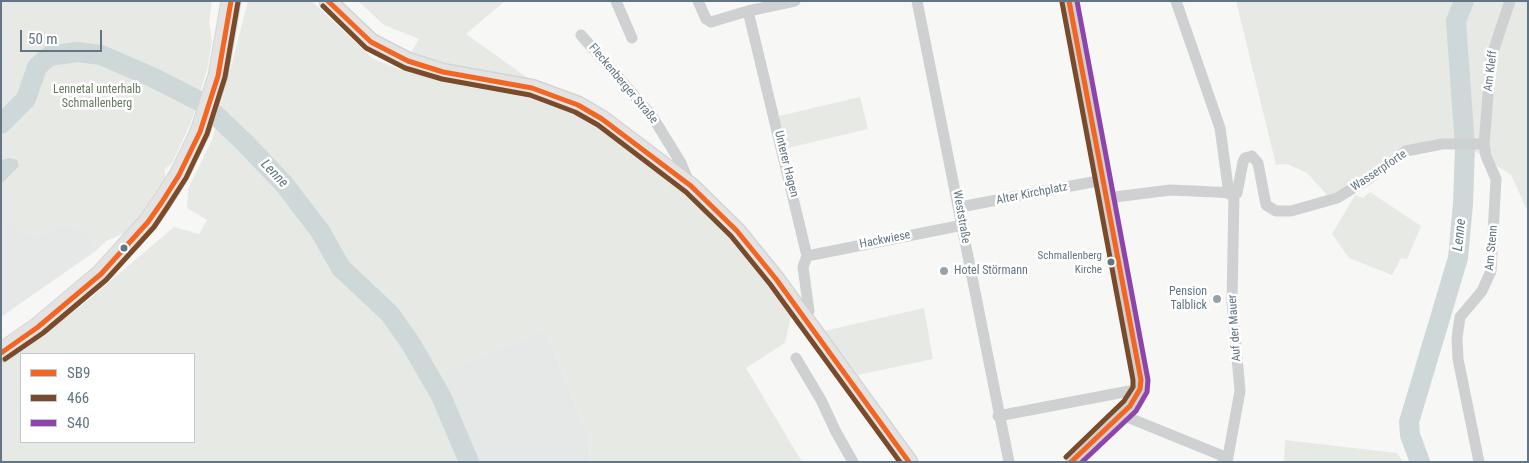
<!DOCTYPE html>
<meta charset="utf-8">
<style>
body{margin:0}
#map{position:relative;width:1529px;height:463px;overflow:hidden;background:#f7f7f6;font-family:"Roboto Condensed",sans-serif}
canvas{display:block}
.frame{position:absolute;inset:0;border:2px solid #617682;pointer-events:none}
.legend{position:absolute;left:20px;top:353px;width:175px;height:90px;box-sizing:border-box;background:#fff;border:1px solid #c0c8cd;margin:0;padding:6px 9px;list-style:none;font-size:15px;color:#617682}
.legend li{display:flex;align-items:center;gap:10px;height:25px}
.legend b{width:25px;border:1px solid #c0c8cd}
.scale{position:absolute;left:20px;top:30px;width:82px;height:22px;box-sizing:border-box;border:2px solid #617682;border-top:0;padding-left:6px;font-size:15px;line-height:18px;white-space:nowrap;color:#617682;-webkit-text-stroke:4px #fff;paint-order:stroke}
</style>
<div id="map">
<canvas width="1529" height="463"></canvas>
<div class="frame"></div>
<ul class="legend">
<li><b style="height:6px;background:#f26522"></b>SB9</li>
<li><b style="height:6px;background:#7a4b2a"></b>466</li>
<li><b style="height:6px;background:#8e44ad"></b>S40</li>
</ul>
<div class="scale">50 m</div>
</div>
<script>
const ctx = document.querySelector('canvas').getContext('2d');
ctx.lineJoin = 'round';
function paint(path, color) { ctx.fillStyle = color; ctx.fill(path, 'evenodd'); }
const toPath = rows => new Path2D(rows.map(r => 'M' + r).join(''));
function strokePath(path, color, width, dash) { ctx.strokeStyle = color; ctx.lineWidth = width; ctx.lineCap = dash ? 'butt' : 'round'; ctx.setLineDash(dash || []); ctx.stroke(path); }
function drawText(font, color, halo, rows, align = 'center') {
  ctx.font = font + ' "Roboto Condensed",sans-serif'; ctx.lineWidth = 5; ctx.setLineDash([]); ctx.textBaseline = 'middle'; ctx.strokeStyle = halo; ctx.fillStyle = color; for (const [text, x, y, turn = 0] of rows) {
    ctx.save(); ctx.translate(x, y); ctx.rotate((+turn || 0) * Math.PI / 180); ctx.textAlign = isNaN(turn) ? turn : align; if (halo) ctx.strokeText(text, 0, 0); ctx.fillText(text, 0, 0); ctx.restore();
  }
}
const built = toPath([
 [1,213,72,214,97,250,1,317],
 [545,329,590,439,589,462,478,462,443,372]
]);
const green = toPath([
 [1,1,212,1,209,22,212,41,208,66,196,108,189,127,172,163,165,169,165,184,131,230,106,241,97,250,81,228,57,226,42,237,16,233,8,222,1,222],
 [248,1,312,1,372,58,401,70,419,39,384,25,358,1,505,1,466,34,664,175,729,233,792,312,785,343,746,368,802,462,589,462,590,439,545,329,444,372,478,462,1,462,1,363,82,305,174,227,199,234,207,220,187,208,188,189,212,140],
 [21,354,194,354,194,442,21,442],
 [1236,1,1528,1,1528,212,1511,175,1458,140,1408,146,1393,153,1365,177,1328,196,1307,173,1287,164,1276,165],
 [860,97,868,129,788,148,779,116],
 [1370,192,1421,226,1407,259,1401,258,1392,275,1349,258,1332,234,1355,195,1363,198],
 [924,308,933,359,858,375,824,331],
 [1285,440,1397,453,1403,462,1284,462]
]);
const water = toPath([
 [10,158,17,160,19,166,1,184,1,160]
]);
const river = toPath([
 [1,124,26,99,37,67,49,56,77,52,101,55,152,77,203,103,245,143,284,184,320,231,341,268,390,314,411,344,441,396,469,462],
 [1420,462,1410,435,1409,422,1458,258,1463,204,1465,147,1456,21,1464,1]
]);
const street = toPath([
 [616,1,632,38],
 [698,1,706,19,711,22,748,11,795,1],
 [917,1,1009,462],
 [1069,1,1141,380,1140,389,1130,406,1071,462],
 [1176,1,1220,128,1229,194],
 [748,11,807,256,803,267,809,311,803,316],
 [581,35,652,116,681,163,690,185],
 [1107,198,1170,190,1237,193,1243,162,1245,158,1252,156,1258,163,1266,205,1276,211,1291,211,1337,198,1368,179,1406,151,1442,144,1484,144],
 [960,207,1103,180],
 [807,256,963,225],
 [796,358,821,400,836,432,853,462],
 [1122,415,1228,458,1223,462],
 [998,416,1140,389],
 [1227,462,1240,391,1232,302,1234,193],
 [1479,462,1458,359,1457,338,1460,317,1482,291,1491,271,1496,179,1486,156,1484,144,1486,120,1491,58,1510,1]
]);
const secondary = toPath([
 [328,1,371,42,408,61,443,72,532,88,578,105,602,119,691,186,737,231,776,279,909,462]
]);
const primary = toPath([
 [1,353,38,327,101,274,148,222,162,202,179,175,200,132,218,76,231,1]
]);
const bus1 = toPath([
 [328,1,371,42,408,61,443,72,532,88,578,105,602,119,691,186,737,231,776,279,909,462],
 [1069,1,1141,380,1140,389,1130,406,1071,462],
 [1,353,38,327,101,274,148,222,162,202,179,175,200,132,218,76,231,1]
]);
const bus2 = toPath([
 [1062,2,1133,380,1133,387,1124,401,1066,457],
 [323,6,366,48,405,68,442,79,530,95,575,112,598,125,686,192,731,236,770,284,900,462],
 [5,359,43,333,106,280,154,227,168,206,186,178,207,134,225,77,238,2]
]);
const bus3 = toPath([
 [1077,1,1148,380,1147,392,1136,411,1082,462]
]);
const markers = [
 [124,248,4.5,"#617682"],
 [1111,262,4.5,"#617682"],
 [944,271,5,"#96a3ab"],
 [1217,299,5,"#96a3ab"]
];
const busNames = [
 ["Schmallenberg",1102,256],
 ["Kirche",1102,270]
];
const streetNames = [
 ["Am Kleff",1491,71,-83],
 ["Fleckenberger Straße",623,84,50],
 ["Unterer Hagen",786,164,76],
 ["Wasserpforte",1379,171,-34],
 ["Alter Kirchplatz",1032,194,-11],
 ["Weststraße",961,217,80],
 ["Hackwiese",885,240,-11],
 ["Am Stenn",1492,248,-85],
 ["Auf der Mauer",1235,328,-94]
];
const parkNames = [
 ["Lennetal unterhalb",97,90],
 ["Schmallenberg",97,104]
];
const poiNames = [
 ["Hotel Störmann",954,271],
 ["Pension",1207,292,"right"],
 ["Talblick",1207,306,"right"]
];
const waterNames = [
 ["Lenne",274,174,46],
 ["Lenne",1460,235,-84]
];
paint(built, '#e6e8e8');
paint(green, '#e7eae4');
paint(water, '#ced8d9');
strokePath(river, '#ced8d9', 20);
strokePath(secondary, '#d3d5d5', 19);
strokePath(primary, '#d4d5d5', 21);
strokePath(street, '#cfd0d1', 11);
strokePath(secondary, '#e2e3e2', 16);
strokePath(primary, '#e2e3e2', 19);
strokePath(bus1, '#f26522', 5);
strokePath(bus2, '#7a4b2a', 5);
strokePath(bus3, '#8e44ad', 5);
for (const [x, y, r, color] of markers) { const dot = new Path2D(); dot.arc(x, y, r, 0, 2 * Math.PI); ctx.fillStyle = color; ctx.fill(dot); strokePath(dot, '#fff', 2); }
drawText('11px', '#617682', '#fff', busNames, 'right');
drawText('12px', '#617682', '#fff', streetNames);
drawText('12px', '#677960', '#fff', parkNames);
drawText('12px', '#617682', '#fff', poiNames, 'left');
drawText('italic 14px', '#5c767c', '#fff', waterNames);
</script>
